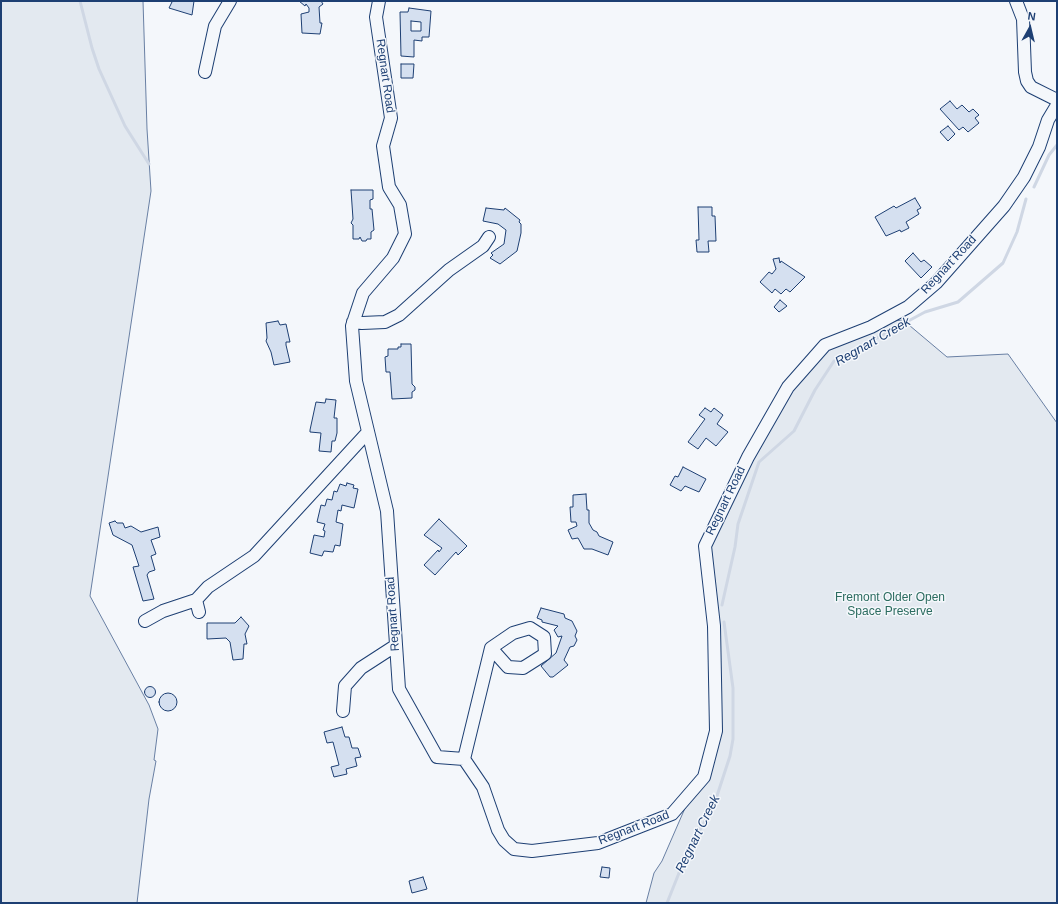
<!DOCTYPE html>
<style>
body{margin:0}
#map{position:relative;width:1058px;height:904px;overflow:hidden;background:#f4f7fb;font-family:Arial,sans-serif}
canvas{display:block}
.frame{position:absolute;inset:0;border:2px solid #1d3f73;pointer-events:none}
.north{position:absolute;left:1010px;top:8px;width:40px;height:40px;-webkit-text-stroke:3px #f4f7fb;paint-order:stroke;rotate:8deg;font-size:11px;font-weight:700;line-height:16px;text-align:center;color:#1d3f73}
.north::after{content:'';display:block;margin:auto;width:14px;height:18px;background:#1d3f73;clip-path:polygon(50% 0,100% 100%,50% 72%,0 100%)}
</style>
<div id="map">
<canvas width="1058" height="904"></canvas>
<div class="frame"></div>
<div class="north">N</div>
</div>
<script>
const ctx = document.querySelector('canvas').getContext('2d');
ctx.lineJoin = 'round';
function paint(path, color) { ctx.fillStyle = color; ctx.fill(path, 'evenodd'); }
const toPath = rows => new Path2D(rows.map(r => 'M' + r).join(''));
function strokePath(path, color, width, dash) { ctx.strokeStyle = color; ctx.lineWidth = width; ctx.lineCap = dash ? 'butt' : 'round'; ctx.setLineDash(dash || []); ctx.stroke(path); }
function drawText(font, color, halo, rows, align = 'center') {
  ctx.font = font + ' Arial,sans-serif'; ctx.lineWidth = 3; ctx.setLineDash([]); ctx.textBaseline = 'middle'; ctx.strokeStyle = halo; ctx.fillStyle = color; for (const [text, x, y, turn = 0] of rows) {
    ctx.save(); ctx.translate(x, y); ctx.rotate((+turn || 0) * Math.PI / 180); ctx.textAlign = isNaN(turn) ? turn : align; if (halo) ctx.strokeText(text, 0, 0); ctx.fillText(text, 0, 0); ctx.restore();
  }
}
const green = toPath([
 [1,1,143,1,147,129,151,191,90,596,149,705,158,729,154,760,156,761,149,799,137,903,1,903,1,1],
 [903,320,947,357,1008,354,1057,423,1057,903,646,903,654,873,662,861,699,776,713,730,706,533,743,457,824,342,872,323,903,320]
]);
const stream = toPath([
 [80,1,92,48,99,69,125,126,149,164],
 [1034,187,1049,155,1057,145],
 [722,605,735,547,738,524,759,462,794,431,815,390,834,361,925,312,958,302,1003,263,1017,232,1026,199],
 [667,903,687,853,714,805,730,756,733,739,733,688,724,622]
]);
const building = toPath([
 [169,1,194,1,192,15,169,8,172,2,169,1],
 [299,1,321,1,323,4,319,7,320,23,322,23,320,34,302,33,301,14,309,12,309,8,306,4,305,6,299,1],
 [409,8,431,11,429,37,422,37,422,41,414,40,414,57,401,56,400,12,408,12,409,8],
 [411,21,421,22,421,31,411,31,411,21],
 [401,64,414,64,413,78,401,78,401,64],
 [950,101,957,109,962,105,969,112,973,109,979,115,975,118,979,123,968,132,963,127,959,130,940,109,950,101],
 [948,126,955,134,948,141,940,132,948,126],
 [351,190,373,190,373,199,370,200,370,209,372,209,374,230,371,232,371,239,367,239,366,241,362,241,360,237,359,239,353,239,353,225,351,223,353,219,351,190],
 [915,198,921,208,917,210,919,214,906,222,909,228,901,232,900,230,886,236,875,217,894,206,896,208,915,198],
 [698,207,712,207,712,216,715,216,716,241,708,241,709,252,697,252,696,240,699,240,698,207],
 [486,208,504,210,505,208,520,220,519,222,521,224,521,233,517,251,500,264,490,258,493,255,491,253,504,244,506,230,498,224,483,221,486,208],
 [913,253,921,262,924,260,932,267,921,278,905,261,913,253],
 [779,258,780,263,781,261,805,277,790,292,786,289,781,294,775,289,772,293,760,282,769,272,772,274,776,269,773,259,779,258],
 [780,300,787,306,779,312,774,307,780,300],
 [278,321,280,325,286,324,290,342,286,342,286,345,290,362,274,365,271,352,266,341,267,338,266,323,278,321],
 [401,344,411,344,412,384,415,387,415,390,412,392,412,398,392,399,390,372,386,372,385,357,388,356,388,349,398,349,398,347,401,347,401,344],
 [326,399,336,400,334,418,337,418,337,433,335,441,332,441,331,452,319,451,321,433,310,432,310,430,316,402,325,403,326,399],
 [705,408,711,412,714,408,723,415,717,424,728,432,716,446,706,438,698,449,688,442,705,419,699,415,705,408],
 [683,467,706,479,699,492,685,486,681,491,670,485,675,476,678,477,683,467],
 [347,483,354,485,353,488,358,489,354,508,342,505,341,511,338,510,336,522,343,524,340,546,335,545,333,552,324,551,322,556,310,553,314,535,324,537,325,531,323,530,325,524,317,522,321,505,325,506,327,499,332,500,334,491,337,492,340,484,346,486,347,483],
 [586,494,587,510,589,510,589,523,593,530,597,532,599,536,613,542,608,555,592,549,584,549,578,538,572,539,568,530,577,526,576,522,571,522,570,507,573,507,573,495,586,494],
 [439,519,467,546,458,555,456,552,435,575,424,565,438,550,439,552,442,548,424,535,439,519],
 [115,521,117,523,123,523,125,528,131,526,141,532,158,527,160,537,151,540,156,554,151,556,155,570,149,572,147,575,154,599,143,601,133,567,139,566,132,545,113,535,109,523,115,521],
 [541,608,564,614,565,618,572,621,577,631,575,636,577,640,574,646,570,647,564,660,568,665,553,677,550,677,541,666,556,653,562,636,558,637,554,630,558,626,542,622,542,620,537,618,541,608],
 [241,617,249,626,245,634,247,644,244,644,243,659,233,660,230,642,226,638,207,639,207,623,235,623,241,617],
 '144.5 692a5.5 5.5 0 1 1 11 0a5.5 5.5 0 1 1-11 0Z',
 '159 702a9 9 0 1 1 18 0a9 9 0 1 1-18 0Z',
 [342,727,345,737,349,737,352,748,358,748,361,757,355,758,357,766,346,769,347,774,334,777,331,767,339,765,333,742,327,743,324,732,342,727],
 [602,867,610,868,609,878,600,877,602,867],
 [423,877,427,889,412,893,409,881,423,877]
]);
const minor = toPath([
 [379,1,376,17,391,118,383,146,389,187,400,205,405,234,393,258,363,293,352,326,356,381,387,511,399,689,437,757,464,759,483,787,498,830,504,840,514,849,532,851,598,843,672,814,704,777,716,731,714,626,705,546,748,457,788,387,825,345,871,327,908,307,936,283,1004,206,1024,177,1039,147,1048,120,1057,105],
 [1016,1,1023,19,1025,72,1027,81,1031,87,1057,100],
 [205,72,215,26,230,1],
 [353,322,362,323,385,322,399,315,449,270,483,246,489,237],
 [199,612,196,600,208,587,254,556,368,432],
 [145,621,163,611,196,600],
 [343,711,345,686,361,668,395,646],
 [464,759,491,648,513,633,530,628,544,637,545,654,523,668,508,667,491,648]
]);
const streetNames = [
 ["Regnart Road",385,76,82],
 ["Regnart Road",949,265,-47],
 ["Regnart Road",726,501,-64],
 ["Regnart Road",393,614,-94],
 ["Regnart Road",634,828,-21]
];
const parkNames = [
 ["Fremont Older Open",890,598],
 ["Space Preserve",890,612]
];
const waterNames = [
 ["Regnart Creek",873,342,-30],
 ["Regnart Creek",698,834,-64]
];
paint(green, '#e3e9f0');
strokePath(green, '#687fa3', 1);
strokePath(stream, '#cfd7e4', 3);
paint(building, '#d5e0f0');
strokePath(building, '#1d3f73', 1);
strokePath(minor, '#1d3f73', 14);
strokePath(minor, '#f4f7fb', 12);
drawText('12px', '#1d3f73', '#f4f7fb', streetNames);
drawText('12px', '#2c6c60', '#f4f7fb', parkNames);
drawText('italic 13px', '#1d3f73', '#f4f7fb', waterNames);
</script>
